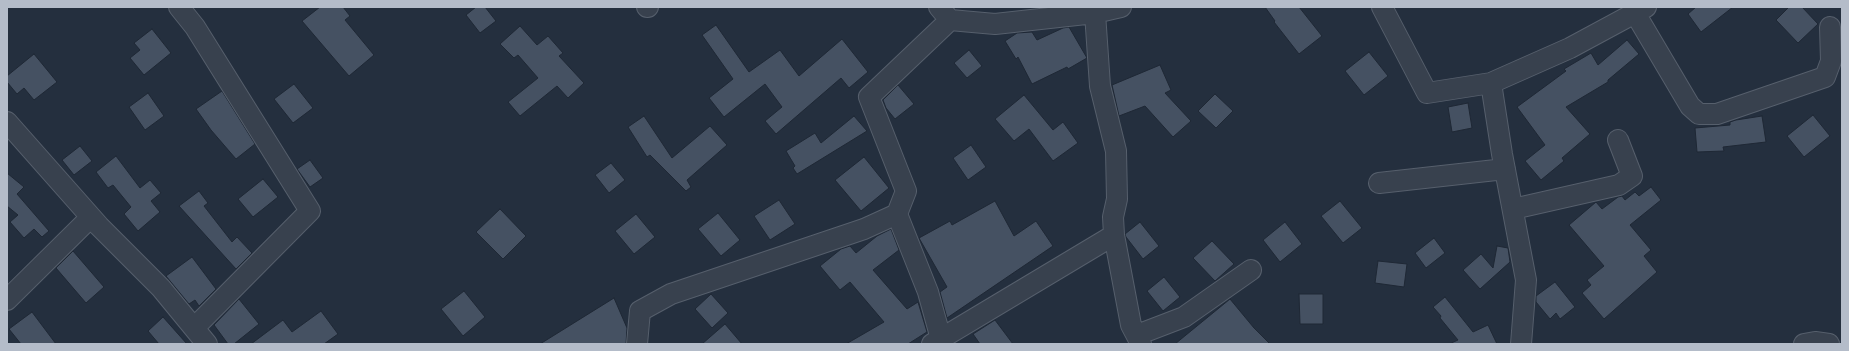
<!DOCTYPE html>
<style>
body{margin:0}
#map{position:relative;width:1849px;height:351px;overflow:hidden;background:#242f3e;font-family:Overpass,sans-serif}
canvas{display:block}
.frame{position:absolute;inset:0;border:8px solid #b4bcc9;pointer-events:none}
</style>
<div id="map">
<canvas width="1849" height="351"></canvas>
<div class="frame"></div>
</div>
<script>
const ctx = document.querySelector('canvas').getContext('2d');
ctx.lineJoin = 'round';
function paint(path, color) { ctx.fillStyle = color; ctx.fill(path, 'evenodd'); }
const toPath = rows => new Path2D(rows.map(r => 'M' + r).join(''));
function strokePath(path, color, width, dash) { ctx.strokeStyle = color; ctx.lineWidth = width; ctx.lineCap = dash ? 'butt' : 'round'; ctx.setLineDash(dash || []); ctx.stroke(path); }
const building = toPath([
 [320,7,343,7,350,16,345,20,374,55,349,76,302,21,320,7],
 [476,7,485,7,496,21,480,33,466,15,476,7],
 [1265,7,1299,7,1322,36,1299,54,1274,22,1275,21,1265,7],
 [1696,7,1733,7,1701,32,1688,14,1696,7],
 [1789,7,1802,7,1818,24,1798,43,1776,20,1789,7],
 [716,25,749,72,780,50,799,76,842,39,868,72,849,88,841,78,776,134,765,121,782,107,765,84,724,117,709,98,733,79,702,35,716,25],
 [520,26,537,45,548,36,563,53,559,56,584,83,568,98,557,86,520,116,508,102,538,78,518,55,514,58,500,44,520,26],
 [1069,27,1087,58,1068,69,1067,67,1032,84,1018,57,1016,59,1005,41,1017,33,1032,32,1037,40,1063,28,1069,27],
 [152,29,171,53,144,75,130,58,140,50,134,43,152,29],
 [1627,40,1639,54,1608,80,1608,82,1566,107,1590,134,1562,158,1564,161,1541,180,1525,161,1545,145,1517,107,1566,71,1564,69,1591,53,1598,65,1627,40],
 [969,50,982,66,967,78,954,63,969,50],
 [1369,52,1388,76,1364,95,1345,71,1369,52],
 [34,54,57,82,34,100,24,88,17,94,7,82,7,76,34,54],
 [1160,65,1171,90,1165,93,1191,121,1173,137,1145,106,1119,116,1112,85,1160,65],
 [294,84,313,108,293,123,274,99,294,84],
 [898,85,914,104,895,119,886,108,883,100,898,85],
 [222,91,255,144,236,159,211,130,196,109,222,91],
 [148,93,164,116,145,130,129,107,148,93],
 [1215,94,1233,111,1216,128,1198,111,1215,94],
 [1024,95,1053,130,1063,122,1078,143,1053,161,1029,129,1014,141,995,119,1024,95],
 [1468,103,1472,128,1452,132,1448,107,1468,103],
 [1813,115,1830,136,1804,157,1787,136,1813,115],
 [644,116,672,158,710,126,727,145,687,180,691,187,686,191,650,155,647,157,628,127,644,116],
 [854,116,867,131,797,174,793,168,795,166,786,151,815,133,821,143,854,116],
 [1762,116,1766,142,1723,147,1724,151,1697,152,1695,128,1730,125,1730,122,1736,120,1762,116],
 [971,145,986,167,968,180,953,158,971,145],
 [80,146,92,161,74,175,62,160,80,146],
 [116,156,140,188,150,180,161,193,151,201,160,212,138,231,124,214,131,207,113,185,108,188,96,172,116,156],
 [864,157,889,188,861,211,835,180,864,157],
 [310,160,323,178,310,187,297,169,310,160],
 [611,163,625,180,609,193,595,175,611,163],
 [7,173,24,187,17,194,49,231,42,237,34,229,24,238,10,222,18,215,7,206,7,173],
 [263,179,278,197,253,217,238,199,263,179],
 [1651,187,1661,200,1630,225,1651,250,1644,256,1657,272,1604,319,1582,293,1591,285,1587,280,1604,266,1569,225,1596,202,1602,209,1618,197,1622,196,1625,200,1635,192,1639,196,1651,187],
 [199,191,208,203,204,206,232,242,237,237,252,253,236,269,179,206,199,191],
 [779,200,795,224,770,240,754,216,779,200],
 [995,201,1014,236,1036,221,1053,246,947,318,940,292,947,287,919,238,950,221,952,225,995,201],
 [1340,201,1362,228,1343,243,1321,216,1340,201],
 [500,209,526,236,503,259,476,232,500,209],
 [718,213,740,240,721,256,698,229,718,213],
 [636,214,655,237,634,254,615,231,636,214],
 [1140,222,1159,246,1143,259,1126,237,1125,234,1140,222],
 [1285,222,1302,244,1280,262,1263,240,1285,222],
 [891,229,899,250,873,270,907,309,918,302,927,332,908,344,846,344,884,322,850,282,840,290,820,266,841,249,850,246,856,253,877,236,891,229],
 [1434,238,1445,253,1426,268,1415,253,1434,238],
 [1212,241,1234,264,1215,281,1193,258,1212,241],
 [1497,246,1508,248,1510,262,1480,289,1463,270,1481,254,1493,268,1497,246],
 [73,251,104,287,86,303,56,268,73,251],
 [192,257,216,289,199,306,195,300,189,304,166,276,192,257],
 [1378,261,1407,264,1404,287,1375,283,1378,261],
 [1164,277,1180,297,1163,311,1147,291,1164,277],
 [1555,282,1575,307,1560,319,1556,313,1550,319,1536,302,1536,296,1555,282],
 [464,291,485,317,463,336,441,309,464,291],
 [711,294,728,313,712,328,695,309,711,294],
 [1299,294,1323,294,1323,324,1300,324,1299,294],
 [1445,297,1473,332,1488,325,1497,344,1449,344,1458,340,1440,318,1441,316,1433,307,1445,297],
 [614,298,627,328,626,344,540,344,614,298],
 [239,299,259,324,234,344,228,344,214,325,239,299],
 [1230,299,1254,328,1270,344,1175,344,1230,299],
 [321,311,338,334,324,344,251,344,283,320,292,332,321,311],
 [32,312,56,344,21,344,9,329,32,312],
 [163,317,187,344,159,344,148,331,163,317],
 [995,320,1013,344,980,344,973,334,995,320],
 [725,324,742,344,702,344,725,324]
]);
const minor = toPath([
 [179,7,195,27,310,211,194,328],
 [647,7,648,7],
 [939,7,950,20,995,24,1095,13,1121,7],
 [1382,7,1427,93,1491,83],
 [1095,13,1100,86,1116,151,1117,199,1113,217,1114,235,1131,325,1141,344],
 [1635,13,1690,106,1699,114,1717,114,1825,77,1831,61,1830,27],
 [7,122,99,226,161,288,207,344],
 [1379,183,1505,169],
 [1513,209,1619,185,1632,176,1618,140],
 [897,214,928,292,941,339],
 [7,300,91,217],
 [1137,335,1184,317,1251,270],
 [637,344,640,311,671,294,864,229,897,214,906,191,869,97,950,20],
 [932,344,1114,235],
 [1521,344,1526,280,1502,154,1491,83,1570,48,1646,7],
 [1804,344,1815,342,1829,344]
]);
paint(building, '#455162');
strokePath(building, '#1f2835', 1);
strokePath(minor, '#565f6c', 22);
strokePath(minor, '#38414e', 20);
</script>
